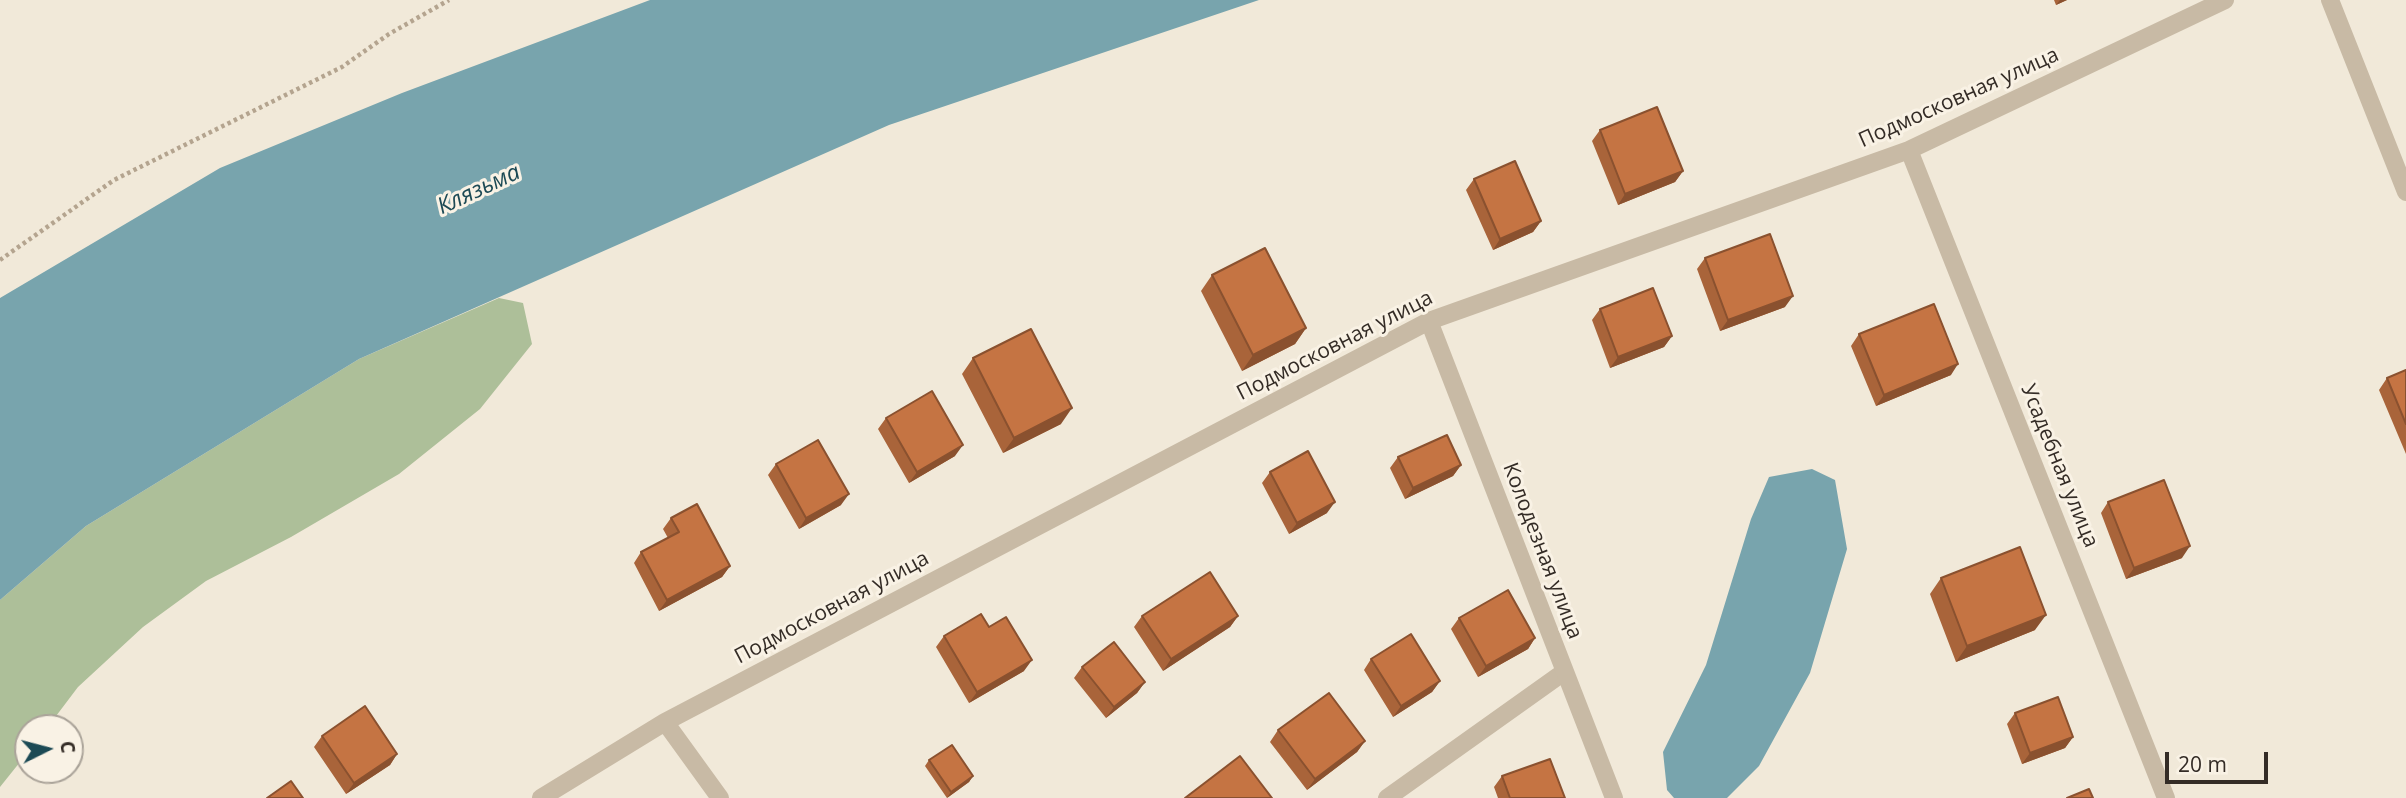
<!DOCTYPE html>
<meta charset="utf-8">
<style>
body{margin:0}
#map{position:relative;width:2406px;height:798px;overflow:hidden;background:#f1e9d9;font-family:"Open Sans",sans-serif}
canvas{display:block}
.north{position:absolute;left:14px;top:714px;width:70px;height:70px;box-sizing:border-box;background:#f9f2e5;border:2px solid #aaa399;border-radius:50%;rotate:84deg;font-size:19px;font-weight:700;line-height:28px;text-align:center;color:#342c26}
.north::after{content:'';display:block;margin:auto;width:24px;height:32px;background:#1c4a55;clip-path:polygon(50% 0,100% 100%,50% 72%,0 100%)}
.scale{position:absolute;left:2165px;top:752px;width:103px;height:32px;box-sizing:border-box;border:4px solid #342c26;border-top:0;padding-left:9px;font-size:21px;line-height:24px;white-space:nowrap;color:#342c26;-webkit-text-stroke:5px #f9f2e5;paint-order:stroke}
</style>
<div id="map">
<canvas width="2406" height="798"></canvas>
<div class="north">С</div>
<div class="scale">20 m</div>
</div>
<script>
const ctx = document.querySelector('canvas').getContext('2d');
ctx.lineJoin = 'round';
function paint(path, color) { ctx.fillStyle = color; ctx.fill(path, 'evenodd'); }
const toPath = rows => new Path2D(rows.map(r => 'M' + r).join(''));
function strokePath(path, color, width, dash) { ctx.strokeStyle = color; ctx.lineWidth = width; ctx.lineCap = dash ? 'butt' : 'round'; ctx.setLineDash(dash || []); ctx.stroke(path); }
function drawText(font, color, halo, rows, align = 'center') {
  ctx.font = font + ' "Open Sans",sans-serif'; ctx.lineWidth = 6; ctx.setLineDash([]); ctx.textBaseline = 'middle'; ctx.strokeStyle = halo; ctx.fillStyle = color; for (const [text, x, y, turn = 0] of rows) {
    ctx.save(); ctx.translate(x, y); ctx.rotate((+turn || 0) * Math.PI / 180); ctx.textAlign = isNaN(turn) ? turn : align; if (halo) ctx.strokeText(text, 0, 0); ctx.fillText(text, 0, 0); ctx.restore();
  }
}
const green = toPath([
 [499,298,523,303,532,344,480,409,399,474,291,537,206,581,143,627,78,687,47,728,28,728,28,752,0,787,0,600,86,526,359,359]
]);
const water = toPath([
 [650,0,1259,0,889,125,359,359,86,526,0,600,0,298,220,168,402,93],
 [1812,469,1835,480,1847,549,1810,673,1759,766,1727,798,1674,798,1667,790,1663,752,1706,665,1751,519,1769,477]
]);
const path = toPath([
 [0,260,114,180,342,67,389,34,449,0]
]);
const service = toPath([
 [1387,798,1564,672]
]);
const minor = toPath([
 [2330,0,2406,192],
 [1909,150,2166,798],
 [1429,321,1614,798],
 [665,722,720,798],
 [541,798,665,722,1429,321,1909,150,2225,0]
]);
const wall = toPath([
 [2054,0,2067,0,2056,5],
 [1600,130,1683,171,1675,182,1618,205,1592,141],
 [1474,179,1541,221,1533,232,1493,250,1466,190],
 [1705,258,1785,307,1720,331,1697,269],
 [1212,275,1306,328,1295,344,1242,371,1201,291],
 [1600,309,1672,336,1664,347,1610,368,1592,320],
 [1859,334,1951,375,1876,406,1851,346],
 [973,358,1061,424,1003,453,962,374],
 [2406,370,2406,454,2379,390,2387,378],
 [886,418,955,456,909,483,878,429],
 [1398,457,1461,465,1453,476,1405,499,1390,468],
 [776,464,841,505,799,529,768,475],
 [1270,472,1327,513,1289,534,1262,483],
 [2108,502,2182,558,2126,579,2101,513],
 [671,518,730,566,722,577,659,611,634,563,641,552,668,538,663,529],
 [1941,578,2035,630,1956,662,1930,594],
 [1142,616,1238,616,1230,627,1163,671,1134,627],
 [1459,618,1535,638,1528,649,1478,677,1451,629],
 [989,627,1024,671,969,703,936,647,944,636],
 [1371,659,1440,681,1432,692,1393,717,1364,670],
 [1082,667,1145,682,1137,693,1106,718,1074,678],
 [2015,713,2073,737,2065,748,2022,764,2007,724],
 [1278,730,1365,741,1357,752,1307,790,1270,742],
 [322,736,397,754,390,765,346,794,314,747],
 [929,760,973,776,969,782,947,798,925,766],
 [1502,776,1565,798,1498,798,1494,787]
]);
const shadedWall = toPath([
 [2060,0,2067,0,2056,5],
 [1683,171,1675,182,1618,205,1625,194],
 [1541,221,1533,232,1493,250,1500,239],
 [1793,296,1785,307,1720,331,1728,320],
 [1306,328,1295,344,1242,371,1253,355],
 [1672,336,1664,347,1610,368,1618,357],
 [1958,364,1951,375,1876,406,1884,395],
 [1072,408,1061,424,1003,453,1014,438],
 [963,445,955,456,909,483,917,472],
 [1461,465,1453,476,1405,499,1413,488],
 [849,494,841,505,799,529,806,518],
 [1335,502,1327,513,1289,534,1297,523],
 [2190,546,2182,558,2126,579,2134,568],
 [730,566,722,577,659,611,667,600],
 [2046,615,2035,630,1956,662,1967,646],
 [1238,616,1230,627,1163,671,1171,659],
 [1535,638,1528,649,1478,677,1486,666],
 [1032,660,1024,671,969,703,977,692],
 [1440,681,1432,692,1393,717,1401,706],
 [1145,682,1137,693,1106,718,1114,707],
 [2073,737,2065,748,2022,764,2030,753],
 [1365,741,1357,752,1307,790,1315,779],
 [397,754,390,765,346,794,354,783],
 [973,776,969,782,947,798,951,792]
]);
const building = toPath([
 [1657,107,1683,171,1625,194,1600,130,1657,107],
 [1515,161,1541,221,1500,239,1474,179,1515,161],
 [1770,234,1793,296,1728,320,1705,258,1770,234],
 [1265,248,1306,328,1253,355,1212,275,1265,248],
 [1653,288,1672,336,1618,357,1600,309,1653,288],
 [1934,304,1958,364,1884,395,1859,334,1934,304],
 [1031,329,1072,408,1014,438,973,358,1031,329],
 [2406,370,2406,424,2387,378,2406,370],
 [932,391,963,445,917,472,886,418,932,391],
 [1447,435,1461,465,1413,488,1398,457,1447,435],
 [818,440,849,494,806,518,776,464,818,440],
 [1308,451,1335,502,1297,523,1270,472,1308,451],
 [2164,480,2190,546,2134,568,2108,502,2164,480],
 [697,504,730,566,667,600,641,552,679,532,671,518,697,504],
 [2020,547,2046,615,1967,646,1941,578,2020,547],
 [1210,572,1238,616,1171,659,1142,616,1210,572],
 [1508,590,1535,638,1486,666,1459,618,1508,590],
 [981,614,989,627,1006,617,1032,660,977,692,944,636,981,614],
 [1411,634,1440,681,1401,706,1371,659,1411,634],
 [1114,642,1145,682,1114,707,1082,667,1114,642],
 [1329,693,1365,741,1315,779,1278,730,1329,693],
 [2058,697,2073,737,2030,753,2015,713,2058,697],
 [365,706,397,754,354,783,322,736,365,706],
 [952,745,973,776,951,792,929,760,952,745],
 [1240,756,1272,798,1185,798,1240,756],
 [1550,759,1565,798,1510,798,1502,776,1550,759],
 [291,781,303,798,267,798,291,781],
 [2089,789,2093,798,2067,798,2089,789]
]);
const streetNames = [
 ["Подмосковная улица",1959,98,-24],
 ["Подмосковная улица",1335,346,-27],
 ["Усадебная улица",2059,466,68],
 ["Колодезная улица",1542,551,69],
 ["Подмосковная улица",832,608,-28]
];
const waterNames = [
 ["Клязьма",479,190,-25]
];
paint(green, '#adbf99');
paint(water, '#78a4ad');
strokePath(path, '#b4a48f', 4.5, [3.5, 3.5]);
strokePath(service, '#c8baa5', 18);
strokePath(minor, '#c8baa5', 18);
paint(wall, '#a9643a');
paint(shadedWall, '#8a512f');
paint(building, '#c57443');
strokePath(building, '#8a512f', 2);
drawText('21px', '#342c26', '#f9f2e5', streetNames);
drawText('italic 23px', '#1c4a55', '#f9f2e5', waterNames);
</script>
